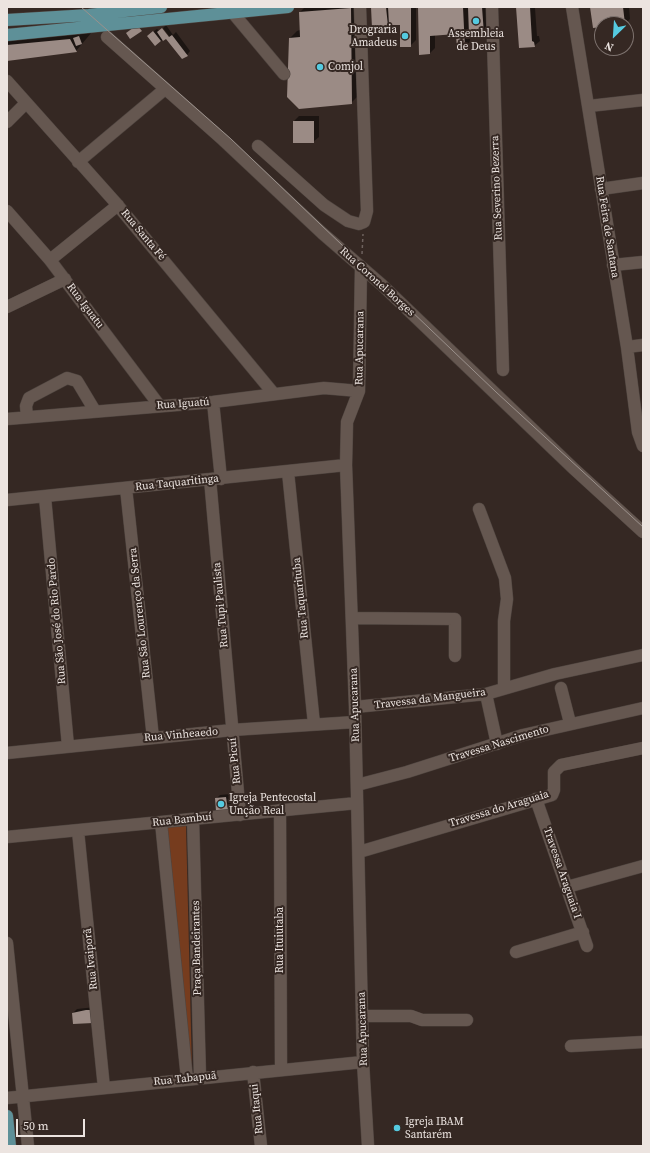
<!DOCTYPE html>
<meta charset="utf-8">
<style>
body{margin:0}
#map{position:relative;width:650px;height:1153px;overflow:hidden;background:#352823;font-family:"Source Serif 4",serif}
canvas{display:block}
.frame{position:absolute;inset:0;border:8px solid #ece4e0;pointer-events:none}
.north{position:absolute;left:594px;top:16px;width:40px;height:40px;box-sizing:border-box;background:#352823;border:1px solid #7e736f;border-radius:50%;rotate:205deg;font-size:11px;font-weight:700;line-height:16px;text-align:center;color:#ece4e0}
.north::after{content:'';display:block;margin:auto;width:14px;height:18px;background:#55cae0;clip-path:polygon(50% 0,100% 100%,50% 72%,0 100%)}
.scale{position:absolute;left:16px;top:1119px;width:69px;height:18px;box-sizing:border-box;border:2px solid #ece4e0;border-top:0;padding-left:5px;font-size:12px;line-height:14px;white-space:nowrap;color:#ece4e0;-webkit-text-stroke:3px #352823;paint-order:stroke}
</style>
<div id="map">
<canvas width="650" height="1153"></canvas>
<div class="frame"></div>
<div class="north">N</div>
<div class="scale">50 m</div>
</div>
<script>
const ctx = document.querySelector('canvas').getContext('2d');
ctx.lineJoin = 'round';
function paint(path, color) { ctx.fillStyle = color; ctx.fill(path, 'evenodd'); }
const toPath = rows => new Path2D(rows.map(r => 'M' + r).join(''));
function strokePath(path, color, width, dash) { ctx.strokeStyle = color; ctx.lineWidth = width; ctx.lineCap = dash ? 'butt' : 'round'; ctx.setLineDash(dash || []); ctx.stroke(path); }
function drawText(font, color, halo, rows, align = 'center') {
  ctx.font = font + ' "Source Serif 4",serif'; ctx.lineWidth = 4; ctx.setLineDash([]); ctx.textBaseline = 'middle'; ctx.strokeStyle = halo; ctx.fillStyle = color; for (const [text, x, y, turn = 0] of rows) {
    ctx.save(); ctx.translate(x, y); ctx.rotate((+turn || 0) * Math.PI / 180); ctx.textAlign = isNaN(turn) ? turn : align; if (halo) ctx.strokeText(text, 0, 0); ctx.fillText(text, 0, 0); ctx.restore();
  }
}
const green = toPath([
 [186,826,192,1071,165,827]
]);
const shadow = toPath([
 [305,7,358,7,359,95,351,103,290,38,297,31,300,30,300,12],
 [372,7,416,7,416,40,410,46,401,24,390,22,387,25],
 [419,7,488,7,489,28,483,33,470,34,470,42,465,48,457,33,435,35,435,48,430,53],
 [517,7,538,7,535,8,537,36,539,36,540,41,534,46],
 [591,7,629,7,630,19,625,24,602,24,602,26],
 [166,25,173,35,176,32,190,51,187,55,167,37,155,45,151,33,157,29,168,38,169,36,163,28],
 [86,28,92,32,76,51,7,60,7,38,77,32,79,35],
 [299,116,319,116,319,137,313,142,294,121],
 [230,794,231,806,227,809,216,799,220,795],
 [95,1007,96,1018,73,1013,77,1009]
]);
const building = toPath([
 [371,7,386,7,388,26,372,28],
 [388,7,411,7,411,47,400,47,400,25,389,25],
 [418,7,463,7,465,49,457,49,456,34,430,36,430,54,419,55],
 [468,7,482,7,484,34,469,35],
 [516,7,530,7,532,41,534,42,535,47,519,48],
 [590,7,623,7,625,24,602,24,602,27,593,28],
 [351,8,352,104,299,109,287,97,289,38,300,37,299,12],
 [137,25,142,31,130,39,126,33],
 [162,28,169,37,172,35,188,56,182,59,166,39,163,41,157,32],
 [153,31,161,41,155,46,147,36],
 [79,36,82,44,76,46,73,38],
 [70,39,77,52,7,61,7,45],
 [293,121,314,121,314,143,293,143],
 [226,797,228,810,216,811,215,798],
 [86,1010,92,1010,93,1023,73,1024,72,1013]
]);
const path = toPath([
 [362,254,363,234]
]);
const minor = toPath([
 [492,7,503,370],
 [572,7,627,347,638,432,643,446],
 [233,13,284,74],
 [107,37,222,139,322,233,382,285,573,468,643,532],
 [7,81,115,202,274,394],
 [589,106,643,100],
 [7,122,26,103],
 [258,146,324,205,348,221,359,224,364,222,367,211,360,7],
 [78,162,165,89],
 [601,189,643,183],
 [7,211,50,260,159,405],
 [50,260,118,205],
 [613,265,643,262],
 [361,267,359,391,347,422,346,465,355,707,363,1062,368,1146],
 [7,307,65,279],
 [627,347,643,345],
 [213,402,221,479],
 [27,417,26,406,29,398,67,378,77,381,95,411],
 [7,419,213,402,324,388,359,391],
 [288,472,314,724],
 [210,479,240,815],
 [126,488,153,738],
 [45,497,68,746],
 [7,500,346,465],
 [479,509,505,578,507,599,504,621,504,687],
 [352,618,455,619,455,656],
 [561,688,570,723],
 [486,694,497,744],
 [355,707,486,694,555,674,643,655],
 [7,753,232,730,355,722],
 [357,785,407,772,523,735,643,708],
 [536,799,587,946],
 [280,810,281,1069],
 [193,819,200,1077],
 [161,822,187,1079],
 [78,831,104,1088],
 [7,837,357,803],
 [359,852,552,795,554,790,554,772,561,765,643,748],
 [567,887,643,866],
 [7,943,28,1146],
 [516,952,583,932],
 [362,1016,411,1016,422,1020,467,1020],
 [571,1046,643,1042],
 [253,1072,261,1146],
 [7,1098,363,1062]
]);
const major = toPath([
 [7,20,89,15,161,7],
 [7,35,288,7],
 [7,1116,10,1146]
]);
const tram = toPath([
 [81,7,231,139,496,392,643,527]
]);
const markers = [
 [476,21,4,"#55cae0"],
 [405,36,4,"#55cae0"],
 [320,67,4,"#55cae0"],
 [221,804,4,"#55cae0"],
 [397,1128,4,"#55cae0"]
];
const poiNames = [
 ["Drograria",397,30,"right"],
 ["Amadeus",397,43,"right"],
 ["Assembleia",476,34,"center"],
 ["de Deus",476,47,"center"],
 ["Comjol",328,67],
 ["Igreja Pentecostal",229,798],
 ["Unção Real",229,811],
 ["Igreja IBAM",405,1122],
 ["Santarém",405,1135]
];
const streetNames = [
 ["Rua Severino Bezerra",497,188,-92],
 ["Rua Feira de Santana",607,227,81],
 ["Rua Santa Fé",143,235,50],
 ["Rua Coronel Borges",377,282,42],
 ["Rua Iguatu",85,306,53],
 ["Rua Apucarana",360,348,-89],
 ["Rua Iguatú",183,404,-4],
 ["Rua Taquaritinga",177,483,-6],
 ["Rua Taquarituba",301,598,-96],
 ["Rua Tupi Paulista",221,605,-95],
 ["Rua São Lourenço da Serra",140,613,-96],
 ["Rua São José do Rio Pardo",57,621,-95],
 ["Travessa da Mangueira",430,699,-7],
 ["Rua Apucarana",355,705,-92],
 ["Rua Vinheaedo",181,735,-5],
 ["Travessa Nascimento",499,744,-17],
 ["Rua Picuí",235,761,-96],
 ["Travessa do Araguaia",499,809,-17],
 ["Rua Bambuí",182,820,-6],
 ["Travessa Araguaia I",562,873,71],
 ["Rua Ituiutaba",280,940,-90],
 ["Praça Bandeirantes",197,948,-91],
 ["Rua Ivaiporã",91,959,-96],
 ["Rua Apucarana",363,1029,-92],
 ["Rua Tabapuã",185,1079,-6],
 ["Rua Itaqui",257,1109,-96]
];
paint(green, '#763c1e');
paint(shadow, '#0007');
paint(building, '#9b8b85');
strokePath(minor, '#4e443f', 13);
strokePath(major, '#4e443f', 13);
strokePath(path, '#6e625e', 1.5, [3, 3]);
strokePath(minor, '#655750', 12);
strokePath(major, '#5e9098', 12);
strokePath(tram, '#9b918c', 1);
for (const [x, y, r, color] of markers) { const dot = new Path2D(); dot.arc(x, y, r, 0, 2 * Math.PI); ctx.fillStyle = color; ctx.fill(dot); strokePath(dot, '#352823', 1.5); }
drawText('11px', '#ece4e0', '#352823', poiNames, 'left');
drawText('11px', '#ece4e0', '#352823', streetNames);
</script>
